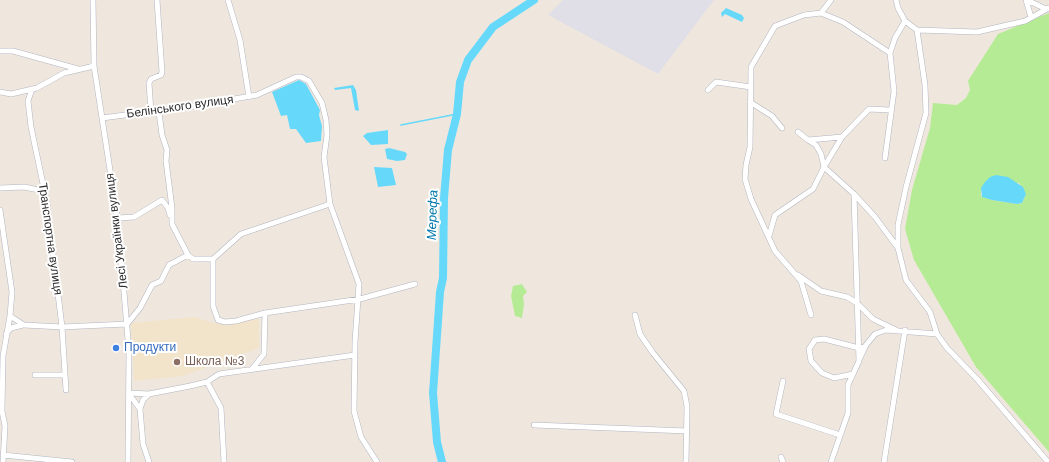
<!DOCTYPE html>
<meta charset="utf-8">
<style>
body{margin:0}
canvas{display:block;background:#efe7dd}
</style>
<canvas width="1049" height="462"></canvas>
<script>
const ctx = document.querySelector('canvas').getContext('2d');
ctx.lineJoin = 'round';
function paint(path, color) { ctx.fillStyle = color; ctx.fill(path, 'evenodd'); }
const toPath = rows => new Path2D(rows.map(r => 'M' + r).join(''));
function strokePath(path, color, width, dash) { ctx.strokeStyle = color; ctx.lineWidth = width; ctx.lineCap = dash ? 'butt' : 'round'; ctx.setLineDash(dash || []); ctx.stroke(path); }
function drawText(font, color, halo, rows, align = 'center') {
  ctx.font = font + ' Helvetica,sans-serif'; ctx.lineWidth = 4; ctx.setLineDash([]); ctx.textBaseline = 'middle'; ctx.strokeStyle = halo; ctx.fillStyle = color; for (const [text, x, y, turn = 0] of rows) {
    ctx.save(); ctx.translate(x, y); ctx.rotate((+turn || 0) * Math.PI / 180); ctx.textAlign = isNaN(turn) ? turn : align; if (halo) ctx.strokeText(text, 0, 0); ctx.fillText(text, 0, 0); ctx.restore();
  }
}
const industrial = toPath([
 [563,0,714,0,658,74,548,15]
]);
const education = toPath([
 [194,317,217,324,259,319,259,348,183,376,134,381,131,323]
]);
const green = toPath([
 [1049,13,1049,452,976,367,914,260,905,229,912,190,930,128,933,103,957,105,966,98,970,90,968,81,998,34],
 [1019,183,1026,194,1022,203,1017,204,992,200,981,196,981,190],
 [522,284,527,292,523,296,524,304,522,318,515,316,511,296,513,286]
]);
const water = toPath([
 [726,8,742,15,744,18,742,22,725,14,722,17,721,13],
 [299,80,306,84,320,110,319,115,322,126,321,141,306,143,296,129,290,129,287,115,281,116,272,92],
 [353,85,356,90,359,111,355,110,351,88,335,90,334,88],
 [388,130,388,144,371,145,363,136,367,133],
 [389,148,405,152,407,154,405,160,397,161,387,159,385,149],
 [374,167,392,168,396,185,378,187],
 [996,175,1008,177,1023,187,1026,194,1022,203,1017,204,992,200,982,197,981,188,985,182,990,177]
]);
const stream = toPath([
 [401,125,457,114]
]);
const river = toPath([
 [442,462,437,442,433,393,440,292,443,278,444,198,448,150,457,114,460,82,468,60,493,27,534,0]
]);
const minor = toPath([
 [93,0,94,66,118,222,129,351,128,462],
 [228,0,240,40,249,97],
 [896,0,898,8,905,21,917,30,925,85,926,113,906,187,898,225,898,248,906,280,930,312,937,334,947,348,977,379,1048,462],
 [1026,0,1031,17],
 [1027,0,1046,9],
 [821,13,843,22,890,53],
 [917,30,977,32,1025,21,1049,8],
 [0,51,13,51,78,69],
 [32,89,28,101,31,127,47,203,62,327,66,390],
 [708,90,716,82,751,87],
 [0,92,11,94,37,88,64,73,94,66],
 [750,102,772,116,782,128],
 [890,110,869,109,842,137,824,167,854,194,875,217,898,248],
 [151,112,149,83,151,79,161,75,162,72,157,0],
 [159,112,162,135,167,150,166,161,172,208,172,224,188,255,193,259,213,259],
 [102,118,194,106,257,95,296,77,301,77,309,81,322,103,326,120,327,135,324,157,330,204,359,284,355,342,354,411,361,437,377,462],
 [798,132,808,140,842,137],
 [885,158,894,91,890,53,895,38,905,21],
 [0,188,24,187,44,191],
 [330,204,241,234,213,259,213,306,218,320,225,322,236,321,265,313,360,299,415,284],
 [0,210,12,292,10,316,3,356,2,411,5,426,3,462],
 [118,218,134,217,162,200,168,208,170,215],
 [769,236,775,215,813,189,824,167,821,154,816,145,808,140],
 [798,275,821,291,847,297,857,303,873,319,896,330],
 [635,315,640,334,653,353,684,391,687,406,686,462],
 [811,315,801,281,775,251,751,199,745,179,746,165,750,147,751,67,775,26,804,15,821,13,831,0],
 [10,316,24,325,62,327,127,324,140,308,152,285,161,281,169,265,188,255],
 [6,334,11,328,23,325],
 [859,360,866,345,875,334,886,330,937,334],
 [252,369,264,354,265,313],
 [853,374,834,378,822,373,811,361,809,349,815,340,824,339,859,348,865,347],
 [35,375,65,375],
 [783,381,776,414,840,435],
 [207,382,221,408,224,462],
 [129,393,149,394,190,386,207,382,219,374,355,355],
 [129,394,140,409,143,444,149,462],
 [140,409,143,400,149,394],
 [534,425,687,431],
 [3,455,72,462],
 [781,457,783,462],
 [831,462,848,413,848,385,859,361,854,194],
 [884,462,905,330]
]);
const markers = [
 [116,348,4,"#3f7fe0"],
 [177,362,4,"#8d6e63"]
];
const streetNames = [
 ["Белінського вулиця",180,107,-8],
 ["Лесі Українки вулиця",117,231,-97],
 ["Транспортна вулиця",50,239,82]
];
const shopNames = [
 ["Продукти",124,348]
];
const educationNames = [
 ["Школа №3",185,362]
];
const waterNames = [
 ["Мерефа",433,215,-88]
];
paint(industrial, '#e0dee7');
paint(education, '#f2e4cb');
paint(green, '#b5eb94');
paint(water, '#66d9fb');
strokePath(stream, '#66d9fb', 1.5);
strokePath(river, '#66d9fb', 8);
strokePath(minor, '#b1b5c1', 6);
strokePath(minor, '#fff', 5);
for (const [x, y, r, color] of markers) { const dot = new Path2D(); dot.arc(x, y, r, 0, 2 * Math.PI); ctx.fillStyle = color; ctx.fill(dot); strokePath(dot, '#fff', 1.5); }
drawText('12px', '#2c2c2c', '#fff', streetNames);
drawText('12px', '#366cbe', '#fff', shopNames, 'left');
drawText('12px', '#785e54', '#fff', educationNames, 'left');
drawText('italic 13px', '#0077ac', '#fff', waterNames);
</script>
